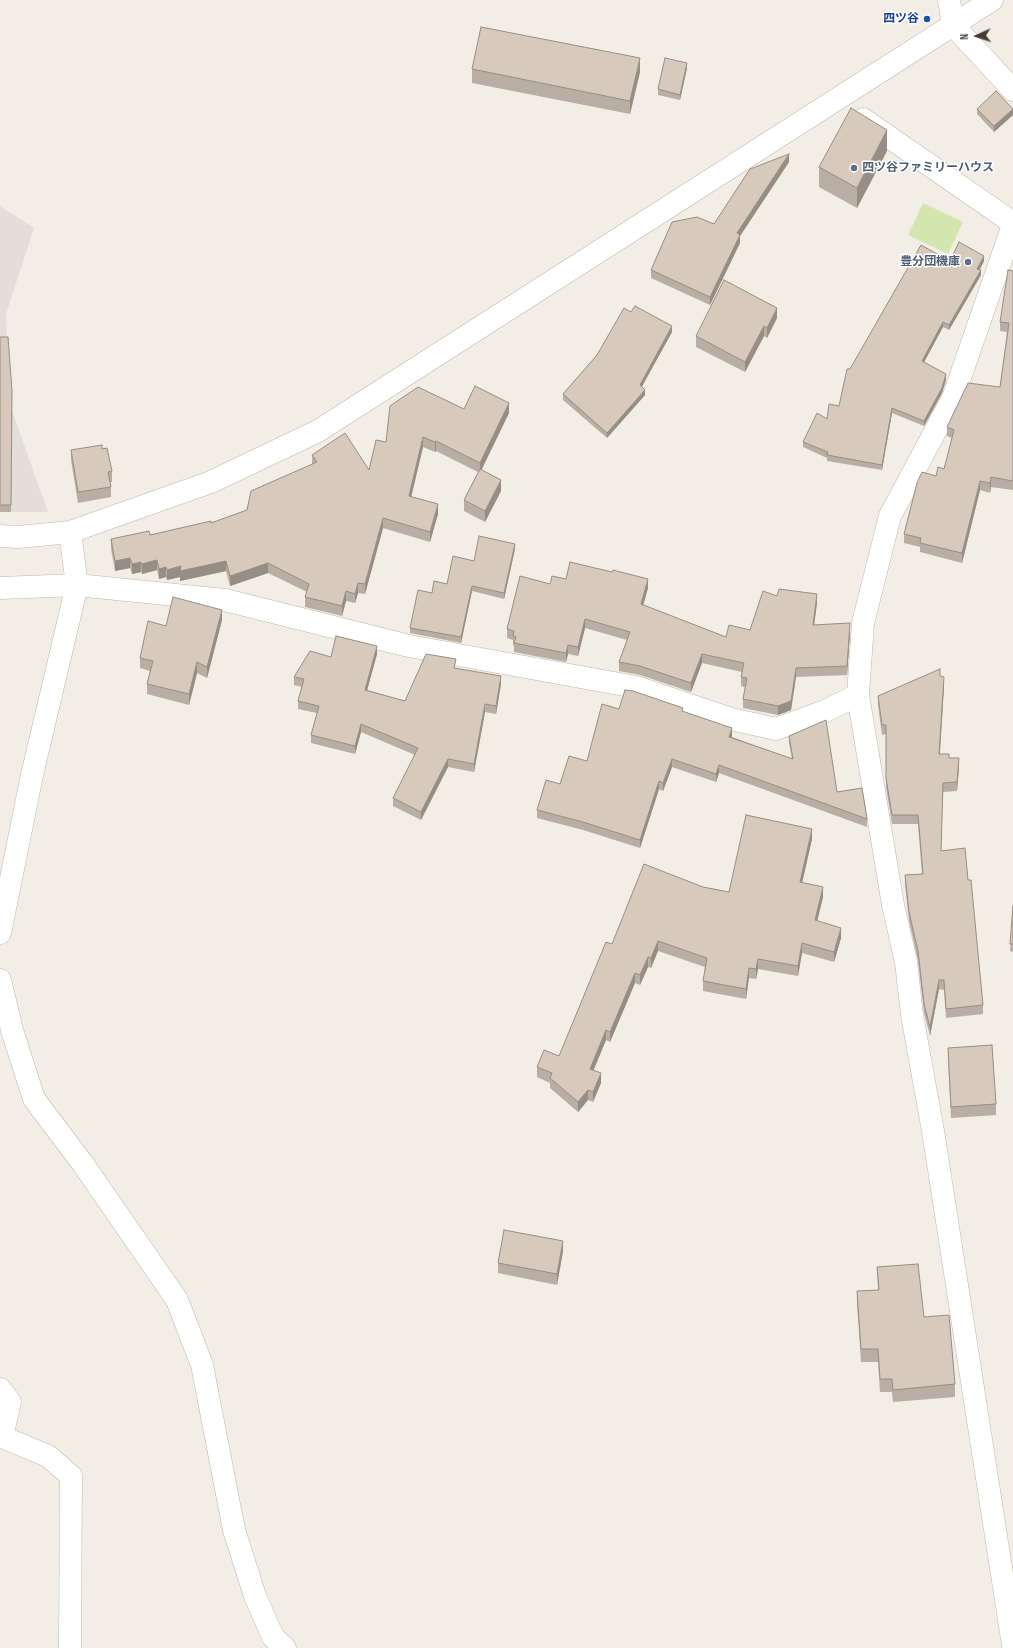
<!DOCTYPE html>
<meta charset="utf-8">
<style>
body{margin:0}
#map{position:relative;width:1013px;height:1648px;overflow:hidden;background:#f2ede5;font-family:"Sofia Sans Condensed",sans-serif}
canvas{display:block}
.north{position:absolute;left:957px;top:16px;width:40px;height:40px;-webkit-text-stroke:3px #fff;paint-order:stroke;rotate:267deg;font-size:11px;font-weight:700;line-height:16px;text-align:center;color:#443c34}
.north::after{content:'';display:block;margin:auto;width:14px;height:18px;background:#443c34;clip-path:polygon(50% 0,100% 100%,50% 72%,0 100%)}
</style>
<div id="map">
<canvas width="1013" height="1648"></canvas>
<div class="north">N</div>
</div>
<script>
const ctx = document.querySelector('canvas').getContext('2d');
ctx.lineJoin = 'round';
function paint(path, color) { ctx.fillStyle = color; ctx.fill(path, 'evenodd'); }
const toPath = rows => new Path2D(rows.map(r => 'M' + r).join(''));
function strokePath(path, color, width, dash) { ctx.strokeStyle = color; ctx.lineWidth = width; ctx.lineCap = dash ? 'butt' : 'round'; ctx.setLineDash(dash || []); ctx.stroke(path); }
function drawText(font, color, halo, rows, align = 'center') {
  ctx.font = font + ' "Sofia Sans Condensed","Noto Sans JP",sans-serif'; ctx.lineWidth = 3; ctx.setLineDash([]); ctx.textBaseline = 'middle'; ctx.strokeStyle = halo; ctx.fillStyle = color; for (const [text, x, y, turn = 0] of rows) {
    ctx.save(); ctx.translate(x, y); ctx.rotate((+turn || 0) * Math.PI / 180); ctx.textAlign = isNaN(turn) ? turn : align; if (halo) ctx.strokeText(text, 0, 0); ctx.fillText(text, 0, 0); ctx.restore();
  }
}
const industrial = toPath([
 [0,206,34,228,6,314,10,405,48,512,0,512]
]);
const green = toPath([
 [923,203,963,222,948,254,908,235]
]);
const minor = toPath([
 [949,0,953,25,1013,90],
 [863,119,1013,223],
 [1013,225,953,398,890,516,863,623,858,695,893,905,906,962,912,1015,933,1131,1013,1645],
 [0,536,18,537,70,532,211,482,318,431,992,0],
 [0,588,77,585,225,600,409,646,636,687,731,719,776,729,825,711,858,695],
 [0,933,32,775,77,585,70,532],
 [0,980,12,1030,34,1099,83,1164,177,1300,202,1365,234,1530,255,1596,273,1637,285,1648],
 [0,1389,10,1402,2,1437,48,1456,71,1476,70,1648]
]);
const wall = toPath([
 [687,68,680,100,658,95,658,89],
 [472,69,640,72,630,114,472,83],
 [977,109,1013,115,994,132,977,114],
 [887,151,857,208,819,187,819,167],
 [789,162,740,236,740,243,710,305,651,278,651,270,714,224],
 [950,261,984,261,979,270,981,275,949,330,943,327,924,362,946,380,942,393,924,426,892,413,882,470,827,461,827,458,803,447,803,442,827,419,839,406,850,369],
 [1013,271,1013,490,991,487,990,493,980,490,962,563,920,552,920,547,904,543,904,534,936,476,944,469,952,438,947,436,947,427,1000,387,1007,332,1000,331,1000,322],
 [631,312,672,332,642,386,645,395,607,438,563,400,563,394,597,355],
 [777,318,767,338,764,336,745,372,696,347,696,336],
 [0,337,12,391,11,512,0,512],
 [464,409,509,413,481,470,501,491,485,522,464,511,464,500,478,472,436,451,435,452,423,447,411,497,438,514,430,542,383,528,365,594,358,593,355,603,346,601,342,616,305,607,305,597,307,592,268,573,230,586,226,571,180,581,180,577,167,580,166,577,159,579,157,570,142,574,141,572,132,574,130,568,115,571,111,549,111,539,150,535,211,523,247,510,312,465,312,455,369,470,386,442],
 [71,450,112,471,112,482,110,482,111,487,111,497,78,503,71,460],
 [515,549,504,599,472,591,461,643,410,633,410,628,432,593,447,584,474,561],
 [566,579,648,588,643,605,726,637,750,630,777,596,817,603,814,625,850,632,847,675,796,677,791,710,778,715,743,708,743,699,745,687,741,686,741,677,742,672,702,663,691,692,640,675,619,671,619,662,627,640,585,628,578,656,568,654,566,662,514,652,514,646,513,645,513,640,507,638,507,629,550,584],
 [222,620,207,678,197,673,189,705,147,694,147,684,150,671,140,668,140,658,166,626],
 [377,654,367,690,405,701,455,668,501,684,496,714,485,712,474,772,448,767,421,820,393,806,393,798,415,755,361,732,355,754,311,743,311,735,317,713,298,709,298,701,302,687,294,685,294,677,331,657],
 [940,676,944,686,940,754,949,758,959,767,957,791,943,792,941,851,968,880,983,1005,983,1014,946,1018,944,990,939,989,930,1036,924,1013,918,961,909,921,905,885,905,875,922,874,918,824,892,824,886,787,886,734,882,735,878,705,878,696],
 [619,709,683,711,732,736,732,737,792,759,789,743,789,736,837,792,867,819,867,827,719,773,716,782,672,767,663,791,659,789,640,848,583,830,537,818,537,810,587,761],
 [812,839,802,883,823,897,817,921,841,938,834,962,802,953,798,976,758,969,756,979,749,978,746,999,703,991,703,981,705,967,658,951,651,968,648,967,640,985,635,983,610,1042,606,1040,593,1070,601,1083,593,1102,588,1100,578,1112,550,1088,550,1083,537,1077,537,1067,559,1056,612,944,703,887,729,892],
 [1013,906,1013,952,1010,951],
 [948,1048,996,1104,996,1115,951,1118,948,1059],
 [563,1251,557,1285,498,1273,498,1263],
 [877,1267,924,1317,955,1384,955,1397,893,1402,892,1392,880,1392,878,1362,861,1362,857,1304,857,1291,878,1290]
]);
const shadedWall = toPath([
 [640,58,640,72,630,114,630,101],
 [687,63,687,68,680,100,680,95],
 [1013,109,1013,115,994,132,994,126],
 [887,130,887,151,857,208,857,188],
 [789,154,789,162,740,236,740,243,710,305,710,297,737,233],
 [984,256,984,261,977,275,977,269],
 [981,270,981,275,949,330,949,325],
 [777,308,777,318,767,338,767,328],
 [943,322,943,327,922,366,922,361],
 [672,326,672,332,640,390,640,385],
 [764,326,764,336,745,372,745,362],
 [946,374,946,380,942,393,924,426,924,421],
 [645,390,645,395,607,438,607,433],
 [509,403,509,413,480,473,480,463],
 [892,408,892,413,882,470,882,465],
 [423,437,423,447,409,506,409,496],
 [436,441,436,451,435,452,435,442],
 [991,477,991,487,990,493,990,483],
 [501,480,501,491,485,522,485,511],
 [980,481,980,490,962,563,962,553],
 [438,504,438,514,430,542,430,532],
 [383,518,383,528,365,594,365,584],
 [515,544,515,549,504,599,504,593],
 [130,558,130,568,115,571,115,561],
 [157,560,157,570,142,574,142,564],
 [226,561,226,571,180,581,180,577,167,580,167,570,181,566],
 [141,562,141,572,132,574,132,564],
 [268,563,268,573,230,586,230,576],
 [166,567,166,577,159,579,159,569],
 [648,579,648,588,641,613,641,604],
 [358,583,358,593,355,603,355,594],
 [472,586,472,591,461,643,461,637],
 [346,591,346,601,342,616,342,606],
 [817,594,817,603,813,634,813,625],
 [222,610,222,620,207,678,207,667],
 [585,619,585,628,578,656,578,647],
 [850,623,850,632,847,675,847,666],
 [568,645,568,654,566,662,566,653],
 [377,646,377,654,365,698,365,690],
 [702,654,702,663,691,692,691,683],
 [197,662,197,673,189,705,189,694],
 [796,668,796,677,791,710,778,715,778,706],
 [501,676,501,684,496,714,496,706],
 [944,677,944,686,939,763,939,754],
 [485,704,485,712,474,772,474,764],
 [361,724,361,732,355,754,355,746],
 [732,728,732,736,729,745,729,737],
 [959,758,959,767,957,791,957,782],
 [448,759,448,767,421,820,421,812],
 [672,759,672,767,663,791,663,783],
 [719,765,719,773,716,782,716,774],
 [659,781,659,789,640,848,640,840],
 [812,829,812,839,800,892,800,882],
 [823,887,823,897,815,930,815,920],
 [841,928,841,938,834,962,834,952],
 [658,941,658,951,651,968,651,958],
 [802,943,802,953,798,976,798,966],
 [648,957,648,967,640,985,640,975],
 [758,959,758,969,756,979,756,969],
 [749,968,749,978,746,999,746,989],
 [635,973,635,983,610,1042,610,1032],
 [939,980,939,989,930,1036,930,1027],
 [606,1030,606,1040,590,1079,590,1069],
 [601,1073,601,1083,593,1102,593,1092],
 [588,1090,588,1100,578,1112,578,1102],
 [563,1241,563,1251,557,1285,557,1274]
]);
const building = toPath([
 [481,27,640,58,630,101,472,69,481,27],
 [665,58,687,63,680,95,658,89,665,58],
 [996,91,1013,109,994,126,977,109,996,91],
 [851,108,887,130,857,188,819,167,851,108],
 [789,154,737,233,740,235,710,297,651,270,672,222,697,217,714,224,750,169,789,154],
 [959,242,984,256,977,269,981,270,949,325,943,322,922,361,946,374,942,388,924,421,892,408,882,465,827,455,828,452,803,442,817,413,827,419,829,404,839,406,847,369,850,369,921,245,950,261,959,242],
 [1008,270,1013,271,1013,481,991,477,990,483,980,481,962,553,920,543,921,538,904,534,917,483,922,472,936,476,938,467,944,469,954,430,947,427,968,383,1000,387,1009,323,1000,322,1008,270],
 [724,280,777,308,767,328,764,326,745,362,696,336,724,280],
 [635,306,672,326,640,385,645,390,607,433,563,394,597,355,624,308,631,312,635,306],
 [0,337,8,337,12,391,11,505,0,505,0,337],
 [475,386,509,403,480,463,436,441,435,442,423,437,409,496,438,504,430,532,383,518,365,584,358,583,355,594,346,591,342,606,305,597,309,584,268,563,230,576,226,561,180,571,181,566,167,570,166,567,159,569,157,560,142,564,141,562,132,564,130,558,115,561,111,539,149,531,150,535,211,521,211,523,247,510,251,491,317,462,312,455,345,433,369,470,376,440,386,442,390,406,418,387,464,409,475,386],
 [102,445,102,449,107,448,112,471,108,472,111,487,78,492,71,450,102,445],
 [480,469,501,480,485,511,464,500,480,469],
 [479,536,515,544,504,593,472,586,461,637,410,628,418,590,432,593,434,581,447,584,453,556,474,561,479,536],
 [570,562,612,572,613,570,648,579,641,604,726,637,729,625,750,630,763,591,777,596,779,589,817,594,813,625,850,623,847,666,796,668,791,701,778,706,743,699,747,678,741,677,744,663,702,654,691,683,640,666,619,662,630,632,585,619,578,647,568,645,566,653,514,643,516,637,513,636,514,631,507,629,520,576,550,584,552,576,566,579,570,562],
 [173,597,222,610,207,667,197,662,189,694,147,684,153,661,140,658,148,621,166,626,173,597],
 [336,636,377,646,365,690,405,701,426,654,456,659,454,668,501,676,496,706,485,704,474,764,448,759,421,812,393,798,418,748,361,724,355,746,311,735,319,706,298,701,304,679,294,677,310,651,331,657,336,636],
 [940,669,940,676,944,677,939,754,949,754,949,758,959,758,957,782,943,783,941,851,965,848,968,880,971,880,983,1005,946,1009,944,980,939,980,930,1027,924,1004,918,951,909,912,905,875,923,874,918,815,892,815,886,778,886,725,882,725,878,696,940,669],
 [625,690,633,691,683,708,682,711,732,728,729,737,793,759,789,736,826,720,837,792,862,788,867,819,719,765,716,774,672,759,663,783,659,781,640,840,583,822,537,810,546,780,560,784,569,756,587,761,602,704,619,709,625,690],
 [746,815,812,829,800,882,823,887,815,920,841,928,834,952,802,943,798,966,758,959,756,969,749,968,746,989,703,981,707,958,658,941,651,958,648,957,640,975,635,973,610,1032,606,1030,590,1069,601,1073,593,1092,588,1090,578,1102,550,1078,552,1073,537,1067,544,1050,559,1056,606,942,612,944,644,864,703,887,729,892,746,815],
 [1013,906,1013,944,1010,944,1013,906],
 [992,1045,996,1104,951,1107,948,1048,992,1045],
 [504,1230,563,1241,557,1274,498,1263,504,1230],
 [918,1264,924,1317,949,1315,955,1384,893,1390,892,1379,880,1379,878,1349,861,1349,857,1291,879,1290,877,1267,918,1264]
]);
const markers = [
 [927,19,4,"#1a4fb4"],
 [854,168,4,"#5c6f8a"],
 [968,262,4,"#5c6f8a"]
];
const transitNames = [
 ["四ツ谷",919,19]
];
const serviceNames = [
 ["四ツ谷ファミリーハウス",862,168],
 ["豊分団機庫",960,262,"right"]
];
paint(industrial, '#e4deda');
paint(green, '#d3e6ad');
strokePath(minor, '#c0b6aa', 23);
strokePath(minor, '#fff', 22);
paint(wall, '#b9aea3');
paint(shadedWall, '#968d84');
paint(building, '#d7cabd');
strokePath(building, '#968d84', 1);
for (const [x, y, r, color] of markers) { const dot = new Path2D(); dot.arc(x, y, r, 0, 2 * Math.PI); ctx.fillStyle = color; ctx.fill(dot); strokePath(dot, '#fff', 1.5); }
drawText('bold 12px', '#164399', '#fff', transitNames, 'right');
drawText('bold 12px', '#4e5e75', '#fff', serviceNames, 'left');
</script>
